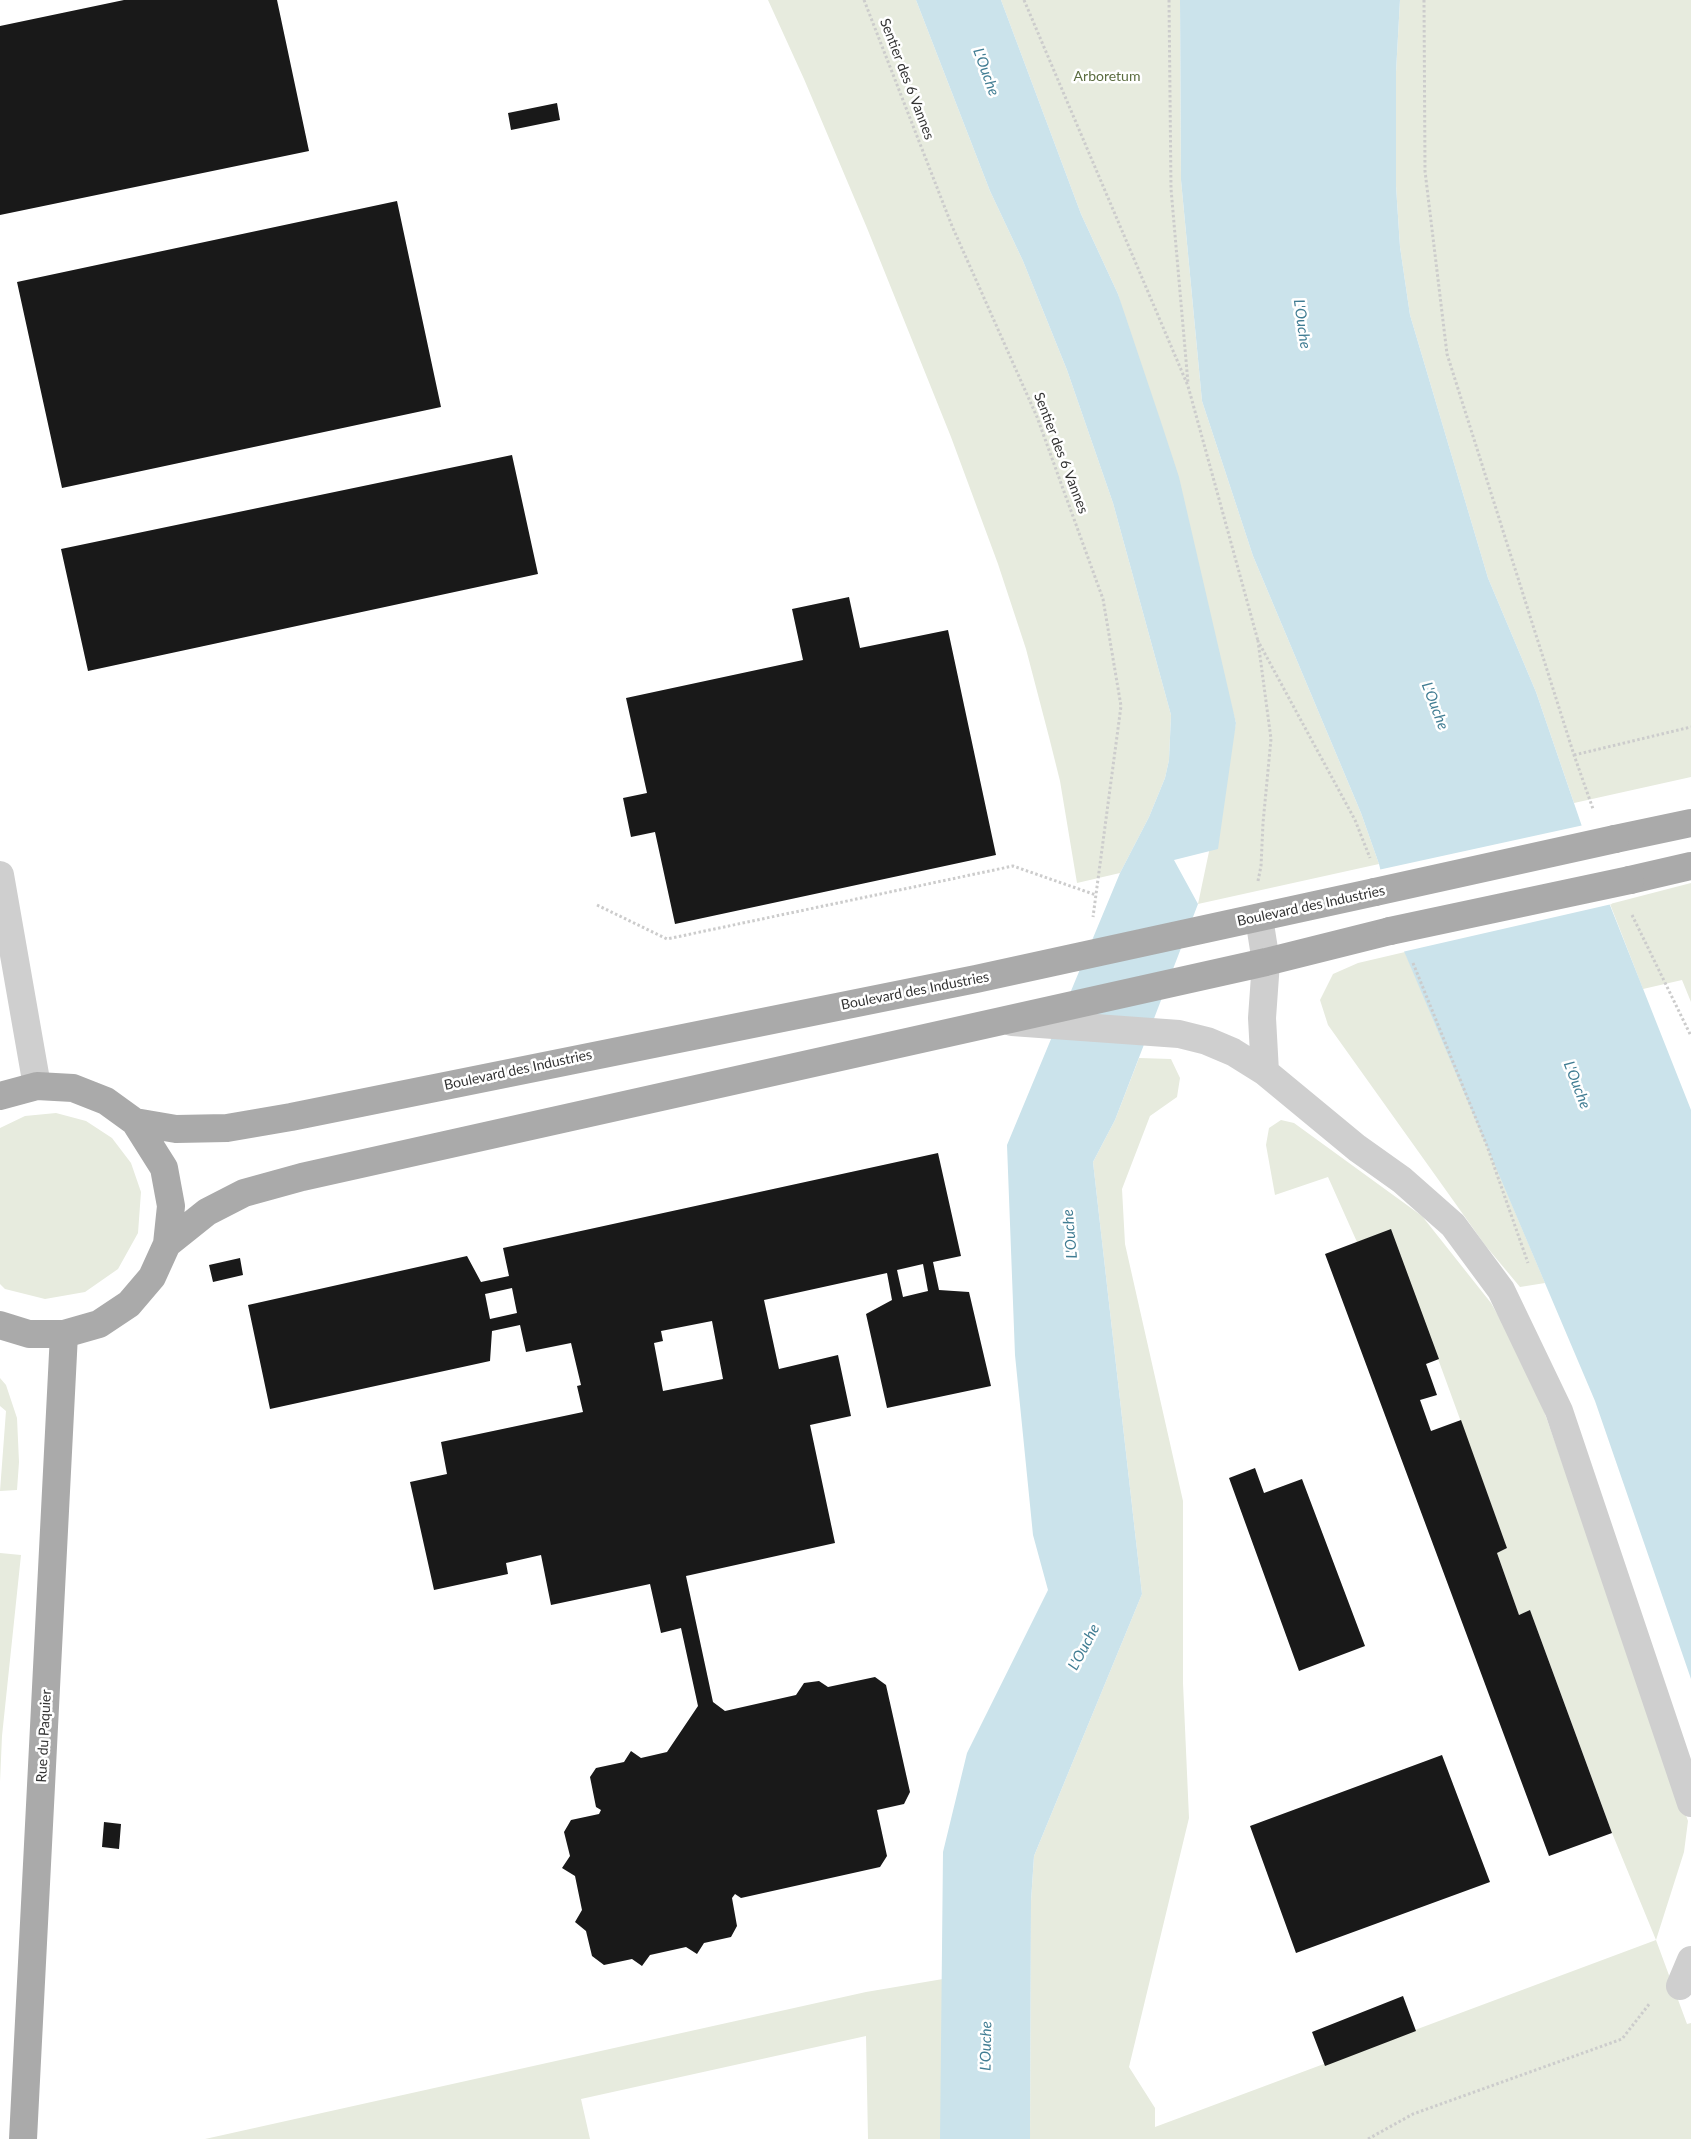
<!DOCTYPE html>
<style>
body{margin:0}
canvas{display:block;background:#fff}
</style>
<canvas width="1691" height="2139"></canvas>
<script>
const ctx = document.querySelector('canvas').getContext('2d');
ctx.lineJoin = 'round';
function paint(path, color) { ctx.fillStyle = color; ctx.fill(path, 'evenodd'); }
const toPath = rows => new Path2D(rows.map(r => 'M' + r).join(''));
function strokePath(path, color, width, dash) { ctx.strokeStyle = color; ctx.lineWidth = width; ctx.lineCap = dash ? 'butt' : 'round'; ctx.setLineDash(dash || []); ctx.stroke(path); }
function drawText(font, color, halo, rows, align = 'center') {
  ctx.font = font + ' Lato,sans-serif'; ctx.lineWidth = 5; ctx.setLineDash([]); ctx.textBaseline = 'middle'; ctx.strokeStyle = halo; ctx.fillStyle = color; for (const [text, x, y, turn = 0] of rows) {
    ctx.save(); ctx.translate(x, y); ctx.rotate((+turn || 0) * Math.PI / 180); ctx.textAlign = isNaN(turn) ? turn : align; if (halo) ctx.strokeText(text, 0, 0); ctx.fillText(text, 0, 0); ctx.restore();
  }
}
const green = toPath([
 [768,0,916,0,990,191,1023,261,1067,370,1113,503,1171,715,1169,760,1165,778,1149,817,1120,873,1077,883,1060,781,1049,737,1026,649,998,564,951,437,867,228,804,79],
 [1001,0,1180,0,1181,180,1202,401,1253,556,1361,813,1379,864,1198,904,1236,723,1118,294,1081,214],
 [1400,0,1691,0,1691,777,1574,803,1536,692,1488,578,1410,315,1400,247,1396,186,1396,72],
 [1691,883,1691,1002,1682,980,1643,989,1610,904],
 [1405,952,1545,1283,1520,1287,1485,1245,1328,1025,1320,1000,1333,974,1358,963],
 [1139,1058,1171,1059,1180,1078,1177,1097,1150,1116,1122,1189,1125,1244,1183,1501,1183,1683,1189,1818,1129,2067,1155,2108,1155,2127,1656,1940,1612,1833,1530,1610,1519,1615,1497,1553,1507,1548,1391,1230,1357,1242,1328,1177,1275,1195,1266,1145,1269,1128,1281,1120,1294,1123,1422,1216,1491,1303,1531,1374,1688,1821,1684,1852,1656,1940,1687,2024,1691,2023,1691,2139,1030,2139,1031,1901,1034,1856,1142,1594,1093,1162,1115,1120],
 [56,1113,86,1121,112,1138,131,1163,141,1192,138,1233,118,1269,85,1292,45,1299,5,1289,0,1284,0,1128,25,1116],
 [0,1378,6,1385,17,1418,19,1462,17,1490,0,1491,6,1411,0,1406],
 [0,1553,21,1555,2,1736,0,1782],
 [943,1979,948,2139,868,2139,866,2036,581,2099,590,2139,205,2139,866,1992]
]);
const water = toPath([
 [916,0,1001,0,1081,214,1118,294,1161,422,1179,477,1236,723,1218,849,1174,860,1198,904,1115,1120,1093,1162,1142,1594,1034,1856,1031,1901,1030,2139,940,2139,943,1852,967,1753,1048,1590,1033,1535,1015,1355,1007,1145,1120,873,1149,817,1165,778,1169,760,1171,715,1113,503,1067,370,1023,261,990,191],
 [1180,0,1400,0,1396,72,1396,186,1400,247,1410,315,1488,578,1536,692,1602,885,1691,1110,1691,1679,1595,1401,1395,930,1379,864,1361,813,1253,556,1202,401,1181,180]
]);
const pier = toPath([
 [1584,825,1612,904,1402,952,1393,931,1378,870]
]);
const building = toPath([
 [124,0,277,0,309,151,0,215,0,26],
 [557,103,560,120,511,130,508,113],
 [397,201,441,407,62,488,17,282],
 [512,455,538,574,88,671,61,549],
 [849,597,860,648,948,630,996,855,675,924,655,832,631,837,623,798,647,793,626,698,803,660,792,609],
 [938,1153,961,1256,933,1262,939,1290,969,1292,991,1386,887,1408,866,1314,892,1300,887,1273,764,1300,779,1369,838,1355,851,1416,810,1425,835,1543,686,1576,713,1702,725,1711,796,1695,804,1683,819,1681,828,1687,875,1677,886,1685,910,1792,904,1804,877,1810,887,1856,880,1867,741,1898,735,1894,732,1898,737,1926,731,1937,704,1943,697,1954,686,1947,650,1955,642,1966,632,1959,604,1965,592,1956,586,1931,575,1922,582,1910,575,1876,562,1868,570,1856,564,1832,571,1820,599,1814,601,1810,596,1807,590,1777,596,1768,624,1762,631,1751,641,1758,667,1752,698,1706,681,1628,661,1633,650,1584,551,1605,541,1555,506,1563,508,1574,434,1590,410,1482,447,1474,441,1442,583,1412,577,1386,581,1385,571,1343,526,1352,520,1325,492,1331,490,1361,270,1409,248,1305,467,1256,481,1282,509,1276,503,1248],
 [923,1264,928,1291,903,1297,897,1270],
 [512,1288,517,1313,490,1319,485,1294],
 [712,1321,723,1379,663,1391,654,1343,663,1341,661,1331],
 [1391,1229,1439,1359,1426,1364,1437,1395,1420,1400,1431,1431,1461,1420,1507,1548,1497,1553,1519,1615,1530,1610,1612,1833,1549,1856,1325,1254],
 [240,1258,243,1275,213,1282,209,1265],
 [1255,1468,1264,1493,1302,1479,1365,1646,1299,1671,1229,1478],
 [1442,1755,1490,1882,1296,1953,1250,1826],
 [104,1822,121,1824,119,1849,102,1847],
 [1403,1996,1416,2031,1325,2066,1312,2032]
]);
const path = toPath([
 [864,0,952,226,1037,417,1103,599,1121,706,1093,917],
 [1024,0,1188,386,1258,641],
 [1169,0,1171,189,1188,383],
 [1424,0,1425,171,1447,354,1574,755,1593,809],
 [1574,755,1691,727],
 [1258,881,1261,866,1263,823,1271,739,1258,641,1355,820,1370,858],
 [597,905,667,939,1013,866,1096,895],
 [1632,915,1691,1036],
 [1413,963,1487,1146,1528,1263],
 [1368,2139,1413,2114,1622,2039,1650,2003]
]);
const minor = toPath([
 [0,875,37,1086],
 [1259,918,1266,962,1262,1018,1265,1072],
 [1012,1022,1179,1034,1207,1041,1233,1052,1265,1072,1357,1148,1402,1180,1453,1225,1501,1290,1559,1411,1691,1803],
 [1680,1986,1691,1960]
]);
const primary = toPath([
 [1615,839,1691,823],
 [1630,880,1691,866],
 [0,1096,37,1086,73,1088,106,1101,135,1122,164,1168,171,1206,167,1244,152,1277,129,1304,99,1324,64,1334,29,1334,0,1325],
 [135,1122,176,1129,227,1128,291,1117,976,979,1375,892],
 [167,1244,207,1212,244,1193,302,1177,1266,962,1390,931],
 [23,2139,64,1334]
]);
const primaryBridge = toPath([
 [1375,892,1615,839],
 [1390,931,1630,880]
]);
const parkNames = [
 ["Arboretum",1107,76]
];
const streetNames = [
 ["Sentier des 6 Vannes",907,79,69],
 ["Sentier des 6 Vannes",1061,453,69],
 ["Boulevard des Industries",1311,906,-12],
 ["Boulevard des Industries",915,991,-11],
 ["Boulevard des Industries",518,1070,-12],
 ["Rue du Paquier",44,1736,-87]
];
const waterNames = [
 ["L'Ouche",986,72,70],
 ["L'Ouche",1302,324,82],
 ["L'Ouche",1435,706,69],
 ["L'Ouche",1577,1085,69],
 ["L'Ouche",1070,1234,-95],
 ["L'Ouche",1084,1647,-62],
 ["L'Ouche",986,2046,-89]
];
paint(green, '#e7ebde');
paint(water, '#cbe3eb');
paint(pier, '#fff');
paint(building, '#191919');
strokePath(path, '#ccc', 3, [2.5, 2.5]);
strokePath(minor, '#cfcfcf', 28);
strokePath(primary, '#aaa', 28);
strokePath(primaryBridge, '#aaa', 28);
drawText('14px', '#5b6d40', '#fff', parkNames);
drawText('14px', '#323232', '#fff', streetNames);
drawText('italic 15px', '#417d93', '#fff', waterNames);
</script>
